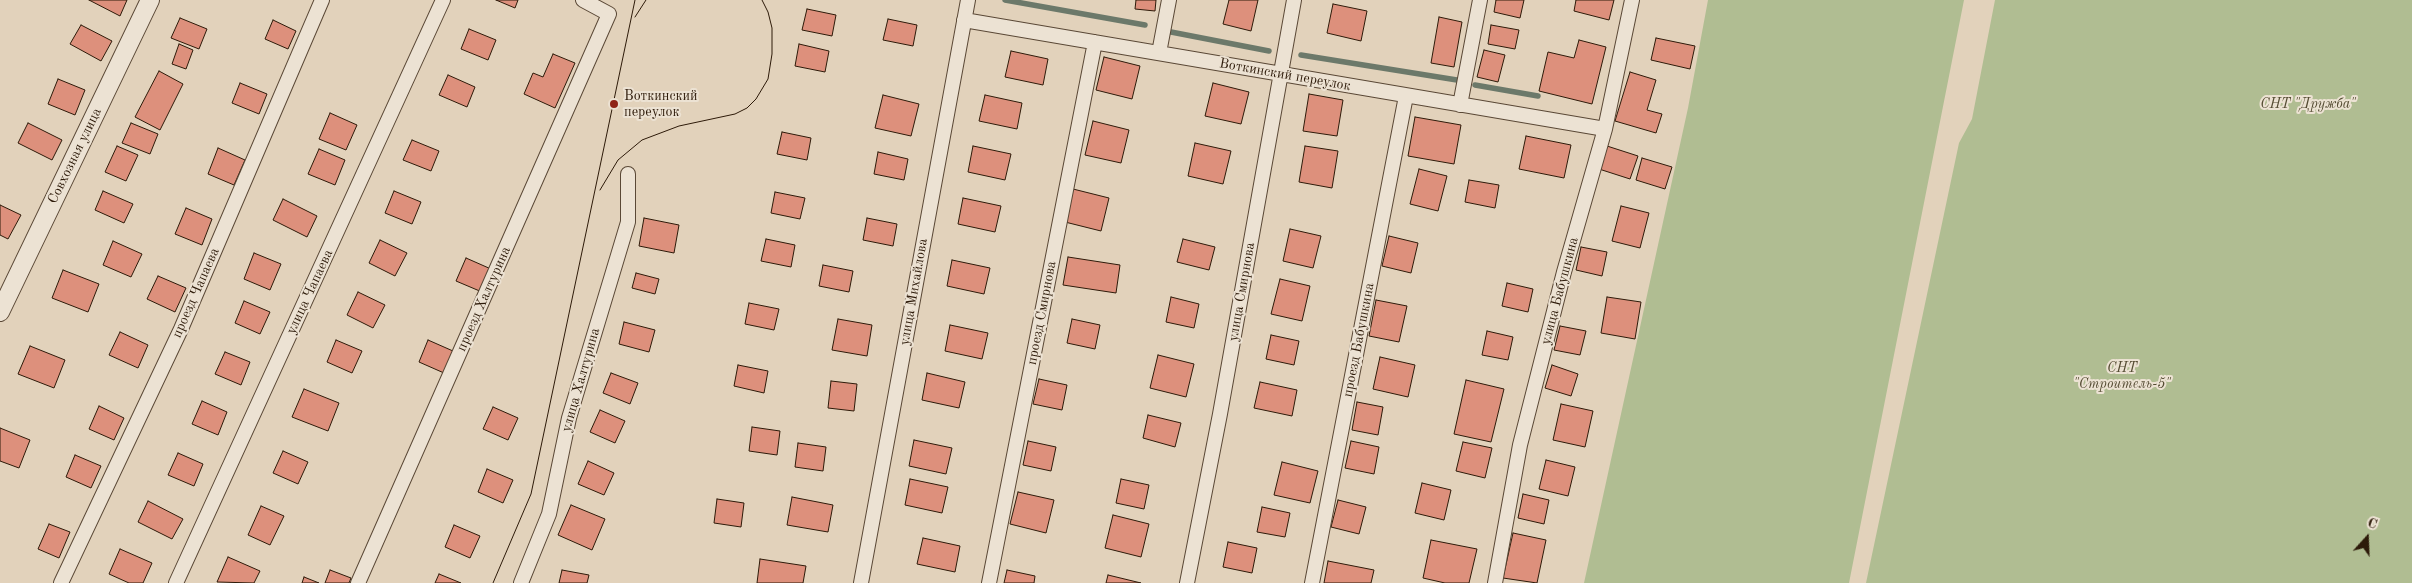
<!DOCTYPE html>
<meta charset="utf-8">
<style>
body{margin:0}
#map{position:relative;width:2412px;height:583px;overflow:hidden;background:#e2d2bb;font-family:"Old Standard TT",serif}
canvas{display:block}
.north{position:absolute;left:2342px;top:513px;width:50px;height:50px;-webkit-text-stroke:4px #ece2d3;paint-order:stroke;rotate:20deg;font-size:14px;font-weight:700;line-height:20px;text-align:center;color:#2d1a09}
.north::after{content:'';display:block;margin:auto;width:18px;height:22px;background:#2d1a09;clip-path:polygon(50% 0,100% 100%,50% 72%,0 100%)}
</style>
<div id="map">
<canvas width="2412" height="583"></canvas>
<div class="north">С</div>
</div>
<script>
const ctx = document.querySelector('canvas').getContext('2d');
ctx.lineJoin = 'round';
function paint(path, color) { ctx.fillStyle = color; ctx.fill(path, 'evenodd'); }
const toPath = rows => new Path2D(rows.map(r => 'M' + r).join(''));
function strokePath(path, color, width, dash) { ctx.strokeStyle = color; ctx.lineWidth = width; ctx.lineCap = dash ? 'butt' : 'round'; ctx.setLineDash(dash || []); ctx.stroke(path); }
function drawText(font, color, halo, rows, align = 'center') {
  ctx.font = font + ' "Old Standard TT",serif'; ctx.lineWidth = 4; ctx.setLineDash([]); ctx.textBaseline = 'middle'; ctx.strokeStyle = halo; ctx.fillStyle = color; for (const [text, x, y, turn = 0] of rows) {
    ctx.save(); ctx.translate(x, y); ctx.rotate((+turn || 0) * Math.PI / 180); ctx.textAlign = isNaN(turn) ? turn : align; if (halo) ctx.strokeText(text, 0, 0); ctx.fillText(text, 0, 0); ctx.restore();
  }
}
const green = toPath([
 [1708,0,1964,0,1849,583,1584,583,1688,108],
 [1995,0,2412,0,2412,583,1866,583,1959,143,1972,119]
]);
const stream = toPath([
 [1005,0,1145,25],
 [1171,32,1269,51],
 [1301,55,1457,80],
 [1475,85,1538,96]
]);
const building = toPath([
 [89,0,127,0,120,16,89,0],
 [496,0,518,0,515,8,496,0],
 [1136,0,1156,0,1155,11,1135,9,1136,0],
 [1229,0,1258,0,1251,31,1223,24,1229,0],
 [1496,0,1524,0,1520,18,1494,12,1496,0],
 [1576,0,1614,0,1609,20,1574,11,1576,0],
 [1333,4,1367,11,1361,41,1327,33,1333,4],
 [807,9,836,15,832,36,802,30,807,9],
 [1439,17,1462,22,1454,67,1431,63,1439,17],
 [180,18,207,29,199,49,171,38,180,18],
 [888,19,917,25,913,46,883,40,888,19],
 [273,20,296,31,288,49,265,39,273,20],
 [81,25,112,41,101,61,70,44,81,25],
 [1491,25,1519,30,1515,49,1488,44,1491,25],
 [469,29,496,40,488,60,461,49,469,29],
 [1656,38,1695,46,1690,69,1651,60,1656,38],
 [1579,40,1606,47,1592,104,1539,91,1548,52,1574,58,1579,40],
 [179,44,193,50,186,69,172,64,179,44],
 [799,44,829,51,825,72,795,66,799,44],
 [1484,50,1505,55,1498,82,1477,77,1484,50],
 [1011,51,1048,59,1043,85,1005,77,1011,51],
 [553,54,575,63,555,108,524,94,533,73,543,77,553,54],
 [1104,57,1140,66,1132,99,1096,90,1104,57],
 [159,71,183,84,160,130,135,117,159,71],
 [1630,72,1656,80,1647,110,1662,114,1656,133,1615,121,1630,72],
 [448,75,475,87,467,107,439,95,448,75],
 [58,79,85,90,75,115,48,104,58,79],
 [240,83,267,94,259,114,232,103,240,83],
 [1213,83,1249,92,1241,124,1205,116,1213,83],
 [1309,94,1343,100,1337,136,1303,131,1309,94],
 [883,95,919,104,911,136,875,128,883,95],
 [985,95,1022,103,1017,129,979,121,985,95],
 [330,113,357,125,346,150,319,139,330,113],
 [1415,117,1461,125,1454,164,1408,156,1415,117],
 [1093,121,1129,130,1121,163,1085,155,1093,121],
 [28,123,62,140,52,160,18,143,28,123],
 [131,123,158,134,150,154,122,143,131,123],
 [782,132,811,138,807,160,777,154,782,132],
 [1526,136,1571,145,1564,178,1519,169,1526,136],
 [412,140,439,151,431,171,403,160,412,140],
 [1195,143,1231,151,1223,184,1188,176,1195,143],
 [117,146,138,155,126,181,105,172,117,146],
 [973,146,1011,154,1005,180,968,172,973,146],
 [1305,146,1338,151,1332,188,1299,182,1305,146],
 [1607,146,1638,156,1630,179,1599,169,1607,146],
 [218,148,245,160,234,185,208,174,218,148],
 [319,149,345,160,335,185,308,174,319,149],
 [878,152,908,159,904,180,874,174,878,152],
 [1642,158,1672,167,1665,189,1636,180,1642,158],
 [1419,169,1447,176,1438,211,1410,204,1419,169],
 [1469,180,1499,185,1495,208,1465,202,1469,180],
 [1073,189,1109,198,1101,231,1065,222,1073,189],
 [103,191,133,204,124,223,95,210,103,191],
 [394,191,421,202,412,224,385,213,394,191],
 [775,192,805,198,800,219,771,213,775,192],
 [963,198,1001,206,995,232,958,224,963,198],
 [283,199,317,216,307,237,273,220,283,199],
 [0,205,21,215,8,239,0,235,0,205],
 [1621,206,1649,213,1640,248,1612,241,1621,206],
 [186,208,212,219,202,245,175,234,186,208],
 [644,218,679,225,674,253,639,246,644,218],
 [867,218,897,224,893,246,863,240,867,218],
 [1290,229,1321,236,1313,268,1283,261,1290,229],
 [1389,236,1418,243,1411,273,1382,266,1389,236],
 [766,239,795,245,791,267,761,261,766,239],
 [1183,239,1215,247,1209,270,1177,262,1183,239],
 [380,240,407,253,395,276,369,263,380,240],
 [113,241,142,254,131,277,103,265,113,241],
 [1581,247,1607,252,1602,276,1576,270,1581,247],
 [254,253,281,264,270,290,244,279,254,253],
 [1068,257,1120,265,1116,293,1063,285,1068,257],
 [466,258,491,269,482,292,456,281,466,258],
 [952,260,990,268,984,294,947,286,952,260],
 [823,265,853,271,849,292,819,286,823,265],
 [63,270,99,284,88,312,52,298,63,270],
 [636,273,659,279,655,294,632,288,636,273],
 [158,276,186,288,175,312,147,299,158,276],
 [1280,279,1310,286,1302,321,1271,314,1280,279],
 [1507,283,1533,289,1528,312,1502,306,1507,283],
 [358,292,385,305,373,328,347,315,358,292],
 [1171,297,1199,304,1194,328,1166,322,1171,297],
 [1607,297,1641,302,1635,339,1601,333,1607,297],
 [1376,300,1407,306,1399,342,1369,336,1376,300],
 [244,301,270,312,260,334,235,323,244,301],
 [749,303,779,309,774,330,745,324,749,303],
 [838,319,872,325,867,356,832,350,838,319],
 [1072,319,1100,325,1095,349,1067,343,1072,319],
 [624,322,655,330,649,352,619,344,624,322],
 [950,325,988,333,982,359,945,351,950,325],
 [1560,326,1586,331,1580,355,1554,350,1560,326],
 [1487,331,1513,337,1508,360,1482,355,1487,331],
 [120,332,148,345,138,368,109,355,120,332],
 [1271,335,1299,341,1294,365,1266,359,1271,335],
 [336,340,362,351,352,373,327,362,336,340],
 [428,340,453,351,444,373,419,362,428,340],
 [30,346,65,360,54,388,18,374,30,346],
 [225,352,250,362,241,385,215,374,225,352],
 [1158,355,1194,364,1186,397,1150,388,1158,355],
 [1380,357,1415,365,1408,397,1373,389,1380,357],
 [738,365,768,371,764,393,734,386,738,365],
 [1552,365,1578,374,1571,396,1545,388,1552,365],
 [611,373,638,383,630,404,603,393,611,373],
 [927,373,965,382,959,408,922,400,927,373],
 [1039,379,1067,385,1062,410,1033,404,1039,379],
 [1466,380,1504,389,1491,442,1454,434,1466,380],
 [831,381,857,384,854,411,828,408,831,381],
 [1260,382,1297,390,1292,416,1254,408,1260,382],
 [304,389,339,403,328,431,292,417,304,389],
 [202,401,227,412,218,435,192,424,202,401],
 [1357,402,1383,407,1378,435,1352,430,1357,402],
 [1561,404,1593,411,1585,447,1553,440,1561,404],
 [99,406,124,418,114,440,89,429,99,406],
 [493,407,518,418,508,440,483,429,493,407],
 [600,410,625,421,615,443,590,432,600,410],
 [1148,415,1181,423,1175,447,1143,438,1148,415],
 [752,427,780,431,777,455,749,451,752,427],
 [0,428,30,440,19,468,0,461,0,428],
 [914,440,952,448,946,474,909,466,914,440],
 [1028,441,1056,447,1051,471,1023,465,1028,441],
 [1351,441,1379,447,1374,474,1345,468,1351,441],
 [1463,442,1492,448,1485,478,1456,471,1463,442],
 [798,443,826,447,823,471,795,467,798,443],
 [283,451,308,462,298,484,273,473,283,451],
 [178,453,203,464,194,486,168,475,178,453],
 [75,455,101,466,91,488,66,477,75,455],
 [1546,460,1575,467,1568,496,1539,489,1546,460],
 [588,461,614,473,604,495,578,484,588,461],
 [1282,462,1318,471,1310,503,1274,495,1282,462],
 [487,469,513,480,503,503,478,492,487,469],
 [910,479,948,487,942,513,905,505,910,479],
 [1121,479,1149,485,1144,509,1116,503,1121,479],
 [1422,483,1451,490,1444,520,1415,513,1422,483],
 [1018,492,1054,500,1046,533,1010,524,1018,492],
 [1523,494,1549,500,1544,524,1518,518,1523,494],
 [792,497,833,505,828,532,787,525,792,497],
 [717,499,744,503,741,527,714,523,717,499],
 [1338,500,1366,507,1359,534,1331,527,1338,500],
 [148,501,183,519,172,539,138,522,148,501],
 [571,505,605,519,592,550,558,535,571,505],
 [261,506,284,516,270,545,248,535,261,506],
 [1262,507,1290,513,1285,537,1257,532,1262,507],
 [1113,515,1149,524,1141,557,1105,548,1113,515],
 [49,524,70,532,59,558,38,549,49,524],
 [454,525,480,536,470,558,445,547,454,525],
 [1513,533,1546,540,1537,583,1503,578,1513,533],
 [923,538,960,546,955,572,917,564,923,538],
 [1431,540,1477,549,1469,583,1445,583,1423,578,1431,540],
 [1228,542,1257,548,1252,573,1223,567,1228,542],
 [120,549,152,563,143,583,129,583,109,574,120,549],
 [228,557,260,571,254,583,217,582,228,557],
 [760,559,806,566,803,583,757,583,760,559],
 [1328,561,1374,570,1371,583,1324,583,1328,561],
 [330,570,351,578,349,583,325,583,330,570],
 [562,570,589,575,587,583,559,583,562,570],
 [1007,570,1035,576,1034,583,1004,583,1007,570],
 [439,574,461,583,435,583,439,574],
 [1108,575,1141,583,1106,583,1108,575],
 [304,577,319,583,302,583,304,577]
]);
const minor = toPath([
 [964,20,1605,129],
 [1159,53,1169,0],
 [1460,105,1480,0],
 [61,583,181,329,322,0],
 [176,583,443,0],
 [358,583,609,14,583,0],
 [521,583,549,514,569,418,628,222,628,174],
 [861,583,968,0],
 [989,583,1095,42],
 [1187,583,1220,414,1294,0],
 [1312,583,1406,96],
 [1495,583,1520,445,1564,272,1605,129,1632,0]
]);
const tertiary = toPath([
 [0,312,150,0]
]);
const tram = toPath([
 [635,17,646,0],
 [600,190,618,160,642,140,679,126,735,114,747,108,756,99,768,79,772,54,772,28,768,12,762,0],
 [493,583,531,494,635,0]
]);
const markers = [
 [614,104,5,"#8f2418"]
];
const streetNames = [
 ["Воткинский переулок",1285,75,10],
 ["Совхозная улица",75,156,-64],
 ["улица Бабушкина",1560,291,-75],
 ["улица Чапаева",310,292,-65],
 ["улица Михайлова",914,292,-80],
 ["улица Смирнова",1242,292,-80],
 ["проезд Чапаева",196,293,-66],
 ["проезд Халтурина",484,299,-66],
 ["проезд Смирнова",1042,313,-79],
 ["проезд Бабушкина",1359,340,-79],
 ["улица Халтурина",581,380,-74]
];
const poiNames = [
 ["Воткинский",624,96],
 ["переулок",624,112]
];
const parkNames = [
 ["СНТ \"Дружба\"",2308,104],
 ["СНТ",2122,368],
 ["\"Строитель-5\"",2122,384]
];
paint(green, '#b0bd92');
strokePath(stream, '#6c796a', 5.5);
paint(building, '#dd907c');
strokePath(building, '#2d1a09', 1);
strokePath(minor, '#5a4836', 16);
strokePath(tertiary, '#5a4836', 20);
strokePath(minor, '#ece2d3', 14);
strokePath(tertiary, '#ece2d3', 18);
strokePath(tram, '#2d1a09', 1);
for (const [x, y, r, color] of markers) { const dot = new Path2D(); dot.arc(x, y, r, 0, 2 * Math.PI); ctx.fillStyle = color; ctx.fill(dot); strokePath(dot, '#ece2d3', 2); }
drawText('14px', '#2d1a09', '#ece2d3', streetNames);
drawText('14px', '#2d1a09', '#ece2d3', poiNames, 'left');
drawText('italic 14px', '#544b32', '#ece2d3', parkNames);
</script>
